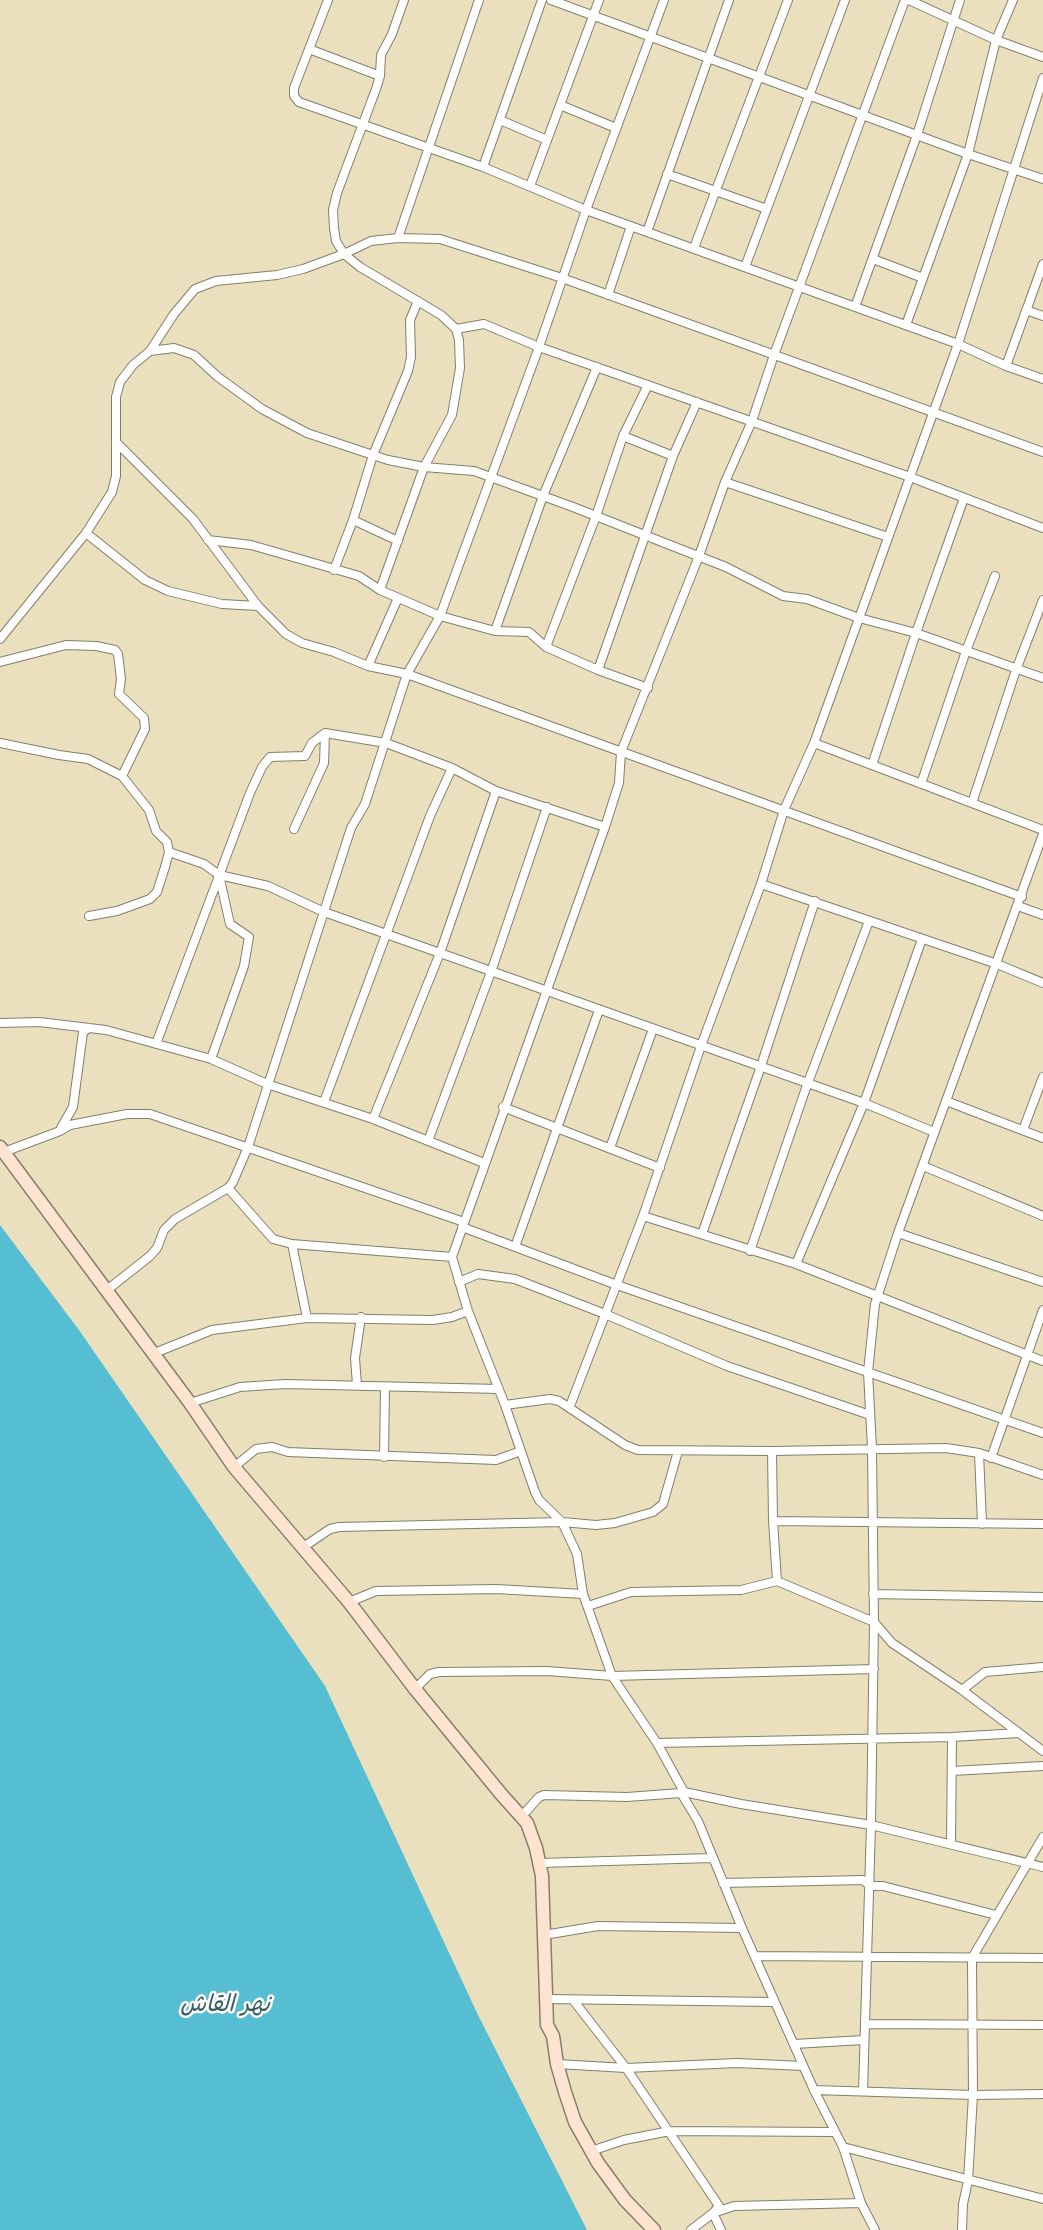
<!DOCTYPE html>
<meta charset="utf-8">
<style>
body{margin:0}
canvas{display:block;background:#ebe0bd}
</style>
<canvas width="1043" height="2230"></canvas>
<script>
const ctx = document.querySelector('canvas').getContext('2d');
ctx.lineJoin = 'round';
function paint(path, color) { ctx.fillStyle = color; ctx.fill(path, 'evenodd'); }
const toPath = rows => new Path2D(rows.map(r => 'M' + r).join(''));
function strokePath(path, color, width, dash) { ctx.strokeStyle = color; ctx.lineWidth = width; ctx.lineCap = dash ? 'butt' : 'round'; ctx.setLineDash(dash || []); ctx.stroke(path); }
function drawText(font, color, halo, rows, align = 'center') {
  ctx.font = font + ' Mali,"Playpen Sans Arabic",sans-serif'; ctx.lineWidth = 5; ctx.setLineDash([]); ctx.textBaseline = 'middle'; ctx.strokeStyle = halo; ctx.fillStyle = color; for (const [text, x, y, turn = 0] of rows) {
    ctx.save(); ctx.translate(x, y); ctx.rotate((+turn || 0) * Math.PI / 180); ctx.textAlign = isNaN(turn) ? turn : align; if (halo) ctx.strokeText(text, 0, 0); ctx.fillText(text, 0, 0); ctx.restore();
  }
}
const water = toPath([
 [0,1225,79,1330,325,1686,477,2013,587,2230,0,2230]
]);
const minor = toPath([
 [328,0,294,88,294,96,299,102,483,167,586,210,958,344,1006,366,1043,379],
 [551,0,968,154,1043,179],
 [909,0,996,40,1043,57],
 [309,49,380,76],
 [560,105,616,128],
 [500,120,547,140],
 [483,167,542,0],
 [667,174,767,209],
 [530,186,599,0],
 [647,232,729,0],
 [398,238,479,0],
 [694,248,788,0],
 [873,259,923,278],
 [745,267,845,0],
 [608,295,631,226],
 [855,307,917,135,960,0],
 [1026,310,1043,316],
 [906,325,968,154,996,40,1013,0],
 [456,329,484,324,539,347,910,477,1043,528],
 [150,351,174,314,195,289,216,281,277,275,303,269,344,254,371,241,398,238,440,239,562,278,1043,452],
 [1006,366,1043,264],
 [623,436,673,456],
 [116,442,193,519,258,606,286,634,302,643,334,652,368,666,407,674,1022,897],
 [725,482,888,537],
 [353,520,398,541],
 [86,533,145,580,168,591,222,604,258,606],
 [208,540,251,545,359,576,380,590,440,616,495,631,529,632,546,647,598,670,648,688],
 [334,570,353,520,373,455,408,371,411,357,410,320,418,301],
 [380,590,424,467,452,415,460,368,459,340,456,329,441,315,360,267,344,254,336,241,334,228,333,210,337,193,376,89,380,76,381,55,392,34,404,0],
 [495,631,543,496,597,367],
 [0,639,86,533,112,492,116,476,116,397,120,382,133,365,150,351,174,348,194,355,218,377,262,409,307,433,388,460,424,467,474,471,573,507,726,567,783,596,807,599,859,618,916,633,1043,678],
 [546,647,596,516,623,436,648,385],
 [0,662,66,645,96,646,115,650,118,654,121,679,119,694,144,718,145,729,122,776],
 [368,666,398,598],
 [598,670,673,456,697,402],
 [0,743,59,755,88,759,122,776,149,810,156,831,167,842,169,852,165,867,157,892,150,899,117,911,89,916],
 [814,743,1043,830],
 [872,765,916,633,964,498],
 [921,784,966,651,995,576],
 [972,803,1016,670,1043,600],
 [294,829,324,763,325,733],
 [1043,834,898,1233,875,1304,868,1372,872,1448,874,1622,892,1643,962,1690,1043,1751],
 [169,852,204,864,219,875,268,886,324,912,864,1103,934,1132],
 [761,884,997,964,1043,983],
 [1018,906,1043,915],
 [0,1023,39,1022,106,1030,211,1059,267,1084,373,1119,484,1163],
 [156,1044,250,793,262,767,270,757,305,756,312,743,325,733,386,743,452,768,496,791,605,827],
 [211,1059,244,966,249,937,230,924,219,875],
 [946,1101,1043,1138],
 [324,1102,430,816,452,768],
 [503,1107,660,1168],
 [373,1119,440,953,496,791],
 [61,1128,73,1107,83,1032,89,1028],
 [1023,1130,1043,1077],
 [428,1141,491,972,547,807],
 [610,1148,653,1029],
 [4,1152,60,1131,70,1125,127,1114,150,1114,464,1222],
 [923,1166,1043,1216],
 [228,1188,273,1239,292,1244,452,1257],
 [643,1216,796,1264,1043,1361],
 [462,1227,617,1285,1043,1433],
 [898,1233,1043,1282],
 [702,1234,760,1069,815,901],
 [292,1244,307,1318],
 [515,1247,599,1010],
 [750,1251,807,1085,869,921],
 [796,1264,864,1103,922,939],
 [459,1282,478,1274,515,1279,605,1314,727,1366,870,1415],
 [107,1290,150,1256,157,1248,164,1230,175,1219,228,1188,233,1182,248,1147,351,828,365,804,407,674,440,616,539,347,586,210,664,0],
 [152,1354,212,1330,307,1318,433,1320,452,1317,468,1311],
 [357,1385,355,1358,361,1317],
 [190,1403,240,1387,285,1384,499,1389],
 [505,1405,550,1399,559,1401,625,1445,638,1450,772,1451,946,1448,979,1453,1043,1475],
 [570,1406,643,1216,701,1046,761,884,784,810,814,743,958,344,1043,78],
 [772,1451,773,1521,777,1581,874,1622,871,1825,863,2091],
 [979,1453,982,1524],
 [384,1457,385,1387],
 [991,1458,1043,1310],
 [234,1467,256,1449,272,1447,288,1452,496,1460,521,1451],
 [773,1521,1043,1524],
 [302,1548,330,1529,339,1527,562,1522,596,1525,615,1523,653,1512,663,1504,678,1451],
 [873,1594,1043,1597],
 [349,1602,376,1591,496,1589,583,1594],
 [588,1606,631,1592,741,1590,777,1581],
 [415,1689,430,1674,439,1672,547,1671,612,1676,874,1669],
 [962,1690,985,1672,1043,1667],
 [657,1743,952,1737,1019,1733],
 [952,1771,1043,1766],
 [684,1792,741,1804,871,1825,1043,1867],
 [522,1816,539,1797,544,1795,627,1797,681,1793],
 [951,1844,952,1737],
 [540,1863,712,1858],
 [723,1883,863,1880,870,1886,883,1886,996,1915],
 [544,1935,598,1926,742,1928],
 [756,1956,1043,1958],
 [546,1999,774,2002],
 [573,2000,626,2068,719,2206,713,2213,721,2230],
 [865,2024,1043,2025],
 [794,2044,864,2040],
 [557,2064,626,2068,737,2063,803,2066],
 [814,2090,973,2095,1043,2094],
 [843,2147,1043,2199],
 [591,2151,624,2140,670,2131,835,2132],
 [691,2230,713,2213,734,2206,861,2203],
 [875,2230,861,2203,843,2147,814,2090,742,1928,698,1821,681,1793,684,1792,657,1743,612,1676,583,1594,577,1554,562,1522,539,1500,535,1492,505,1405,468,1311,452,1257,605,827,619,783,621,752,699,556,725,482,752,421,774,355,905,0],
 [962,2230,963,2204,968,2181,973,2095,972,1958,1043,1837]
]);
const secondary = toPath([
 [0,1147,190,1403,234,1467,349,1602,415,1689,501,1794,527,1823,536,1848,542,1876,547,2025,553,2036,557,2064,565,2092,575,2122,598,2163,625,2200,654,2230]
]);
const waterNames = [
 ["نهر القاش",225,2004]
];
paint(water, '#55bed2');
strokePath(minor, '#847e6c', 10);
strokePath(secondary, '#847e6c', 15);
strokePath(minor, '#fff', 8);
strokePath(secondary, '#fde4d1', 12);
drawText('italic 23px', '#335d65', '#fdfcf7', waterNames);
</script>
